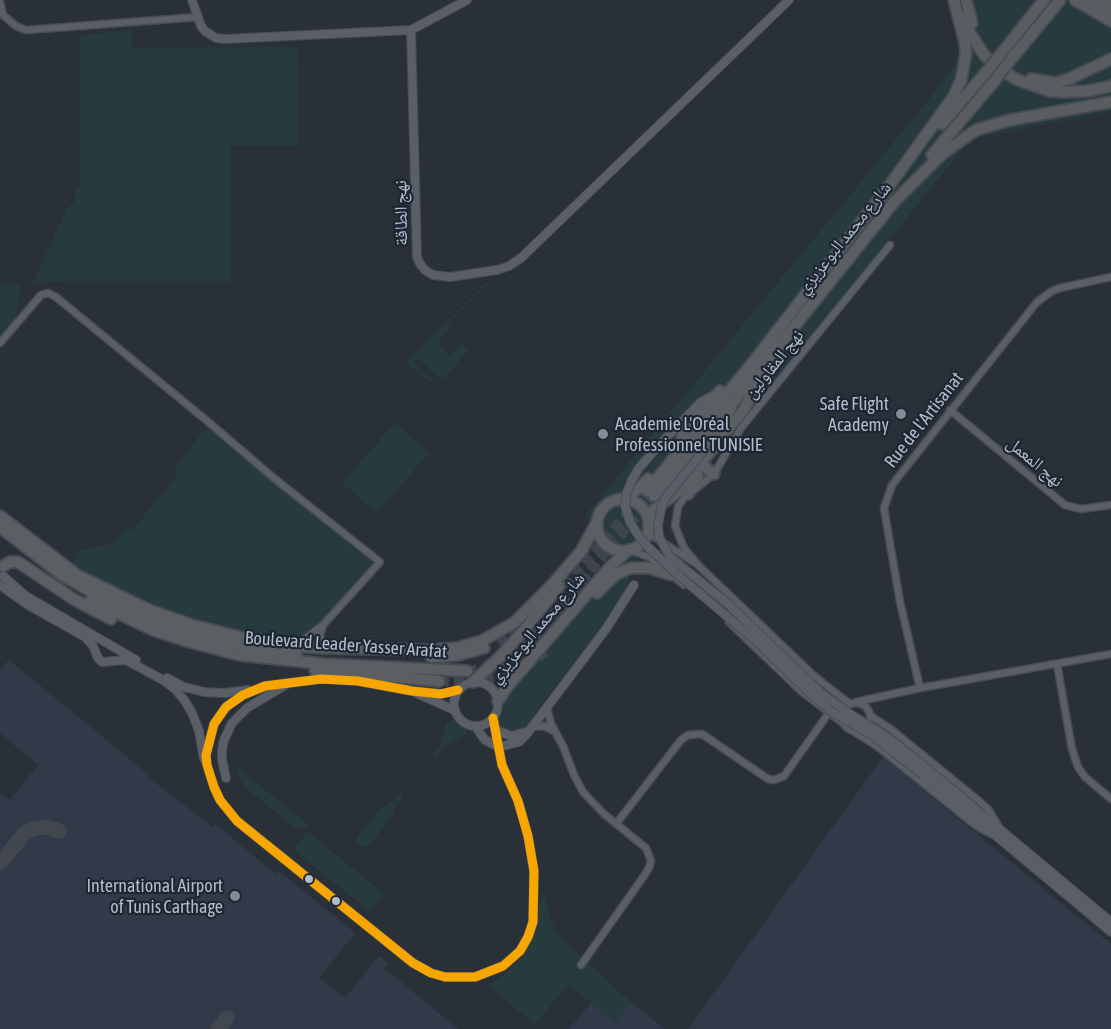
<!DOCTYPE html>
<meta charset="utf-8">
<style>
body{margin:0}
canvas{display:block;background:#2a3038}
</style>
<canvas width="1111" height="1029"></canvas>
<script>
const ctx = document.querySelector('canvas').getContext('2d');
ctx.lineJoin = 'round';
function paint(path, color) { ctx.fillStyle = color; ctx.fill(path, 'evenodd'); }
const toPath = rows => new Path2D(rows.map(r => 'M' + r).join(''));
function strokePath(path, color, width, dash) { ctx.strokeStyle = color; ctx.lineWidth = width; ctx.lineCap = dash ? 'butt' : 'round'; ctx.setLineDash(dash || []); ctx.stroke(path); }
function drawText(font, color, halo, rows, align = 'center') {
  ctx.font = font + ' "Asap Condensed","Noto Naskh Arabic",sans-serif'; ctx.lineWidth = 4.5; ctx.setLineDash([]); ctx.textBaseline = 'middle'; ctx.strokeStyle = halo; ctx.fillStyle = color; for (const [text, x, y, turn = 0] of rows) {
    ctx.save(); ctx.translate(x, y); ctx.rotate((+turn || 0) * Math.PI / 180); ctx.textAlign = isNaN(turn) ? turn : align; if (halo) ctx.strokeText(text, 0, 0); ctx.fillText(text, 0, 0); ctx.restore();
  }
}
const airport = toPath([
 [9,660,149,775,148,777,212,827,215,824,276,874,279,871,355,933,319,978,345,998,379,956,388,963,384,968,458,1029,0,1029,0,792,10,800,38,765,0,733,0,670],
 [883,757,1111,944,1111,1029,688,1029],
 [631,1002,665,1029,569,1029,591,1003,614,1023]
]);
const green = toPath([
 [949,0,1111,0,1111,111,971,139,703,470,672,501,656,520,642,545,624,591,612,613,542,704,526,728,512,735,502,730,497,722,511,690,625,549,585,516,927,102,962,55,962,46],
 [131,30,132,48,298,47,299,146,230,146,231,281,64,281,32,284,69,206,75,205,75,190,80,186,80,36],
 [487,282,489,283,447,325,449,328,438,343,450,356,461,344,468,350,443,380,418,358,414,363,433,380,430,382,406,363],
 [0,285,21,285,15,321,0,340],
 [395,423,429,453,377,513,342,483],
 [210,430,373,563,322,621,282,648,205,632,75,570,73,560,77,551,108,545,118,538,124,531,133,529,177,476,176,465,203,432],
 [456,720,466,729,466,735,444,746,434,758,432,756,442,744,445,725,447,722],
 [235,765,247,775,310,826,297,829,248,790,241,781],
 [400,793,403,797,397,804,391,818,369,845,362,847,357,843,357,837,381,808,393,801],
 [306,834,310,834,383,893,384,897,373,909,368,910,296,852,296,846],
 [543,891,550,919,557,932,567,944,631,1002,615,1024,569,984,535,1024,488,986,508,972,523,954,535,928]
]);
const taxiway = toPath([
 [0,863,24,834,32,829,46,827,59,831],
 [218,1029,227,1018]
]);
const trunkTunnel = toPath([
 [554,597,647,491],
 [498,642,528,622],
 [467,671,491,667,513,657,523,650,654,496],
 [439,681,473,683,496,679,517,671,546,652]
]);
const minor = toPath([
 [0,2,3,15,16,26,26,30,198,17],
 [0,343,41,295,48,293,56,297,206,420,275,479,380,562,323,625,295,646],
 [950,410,1065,505,1081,509,1111,505],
 [648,533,698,565,813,675,850,704],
 [630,550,649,557,684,585],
 [698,565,684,548,675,526,678,507,683,499,714,474,741,428,890,245],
 [729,622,801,691,844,724],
 [323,625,320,636,324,648],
 [1057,664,1072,749,1078,767,1085,777,1111,799],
 [920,688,900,602,884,508,892,485,1037,302,1052,291,1060,288,1111,277],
 [856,702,920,688,1111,654],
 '842 717a14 14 0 1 1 28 0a14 14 0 1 1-28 0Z',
 [547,707,551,724,563,746,574,775,583,792,604,814,646,848,651,861,649,868,644,876,581,965],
 [871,716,892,730,979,801,988,809,999,827],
 [532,727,544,726,554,731],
 [853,731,878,747,975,825,991,834],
 [616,824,681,740,688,735,702,734,768,779,774,780,784,776,828,714]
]);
const tertiary = toPath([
 [192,0,201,26,205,31,216,38,225,39,411,30,467,0],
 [411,30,417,257,420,264,425,270,433,275,450,277,497,270,509,266,521,258,789,0],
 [662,442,701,402,710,397,715,396],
 [705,449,717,434,732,408],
 [3,576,26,596,136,660],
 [0,585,28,605,85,637,93,646,98,658,102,662,126,660,163,680,175,689,185,701,193,715,199,731,204,759],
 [167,678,184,687,204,692,224,693,248,690],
 '454 704a22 22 0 1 1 44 0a22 22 0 1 1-44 0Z',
 [458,690,441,694,412,691,358,681,321,679,265,686,243,695,226,707,214,724,206,755,207,765,214,787,220,800,237,821,413,963,431,973,445,977,475,977,503,966,520,951,528,937,533,922,534,871,528,836,518,801,502,765,493,718],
 [416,693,454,710],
 [475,726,485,740,499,747,519,742,526,735,606,629,634,585],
 [496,730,511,736,526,732],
 [929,770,1111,922],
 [923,775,1111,932],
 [226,778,222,759,222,750,224,740,232,723,247,708,287,684]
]);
const trunk = toPath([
 [682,436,720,391],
 [701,464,714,474],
 [647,491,754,361,889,186],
 [688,494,698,476],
 [654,496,736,399,894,202],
 [627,499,648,479],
 '597 525a26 26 0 1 1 52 0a26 26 0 1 1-52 0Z',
 [0,516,77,575,149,610,192,625,244,638,295,646,324,648,432,650,457,648,482,641,515,622,550,587,583,549],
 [649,522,655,509,679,491,745,408,752,393,754,378],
 [0,527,62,575,102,598,139,615,209,638,256,648,296,653],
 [580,553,597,522],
 [3,566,10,562,18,562,75,600,111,619],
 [597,593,616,574,631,568,650,568,672,575],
 [91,600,153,630,190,642,239,655,325,664,467,671],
 [431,657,458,655,484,648],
 [315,670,439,681],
 [473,682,500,657,524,630,559,586],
 [498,701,507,687,610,567,628,550]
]);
const motorway = toPath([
 [966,0,972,23],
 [1075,0,1111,21],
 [1092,0,1111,11],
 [1107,0,1111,2],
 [964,17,971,35,985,56,1006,73,1018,80,1049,91,1064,92,1088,91,1111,86],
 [1001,54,1044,0],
 [1008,63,1060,0],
 [1031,79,1056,83,1069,79,1111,59],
 [942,124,988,70],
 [932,155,996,79],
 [889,186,954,96,961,80,966,54,965,43,954,0],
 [894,202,943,153,976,130,1010,120,1111,102]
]);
const tertiaryBridge = toPath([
 [662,442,639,468,632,480,627,492,625,506,630,522,640,538,649,548,677,574,756,641,813,696,832,712,872,735,923,775],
 [705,449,666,497,662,505,658,525,659,537,670,557,727,603,821,693,850,714,887,737,929,770]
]);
const motorwayBridge = toPath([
 [988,70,1001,54],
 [996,79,1008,63]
]);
const bus1 = toPath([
 [458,690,441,694,412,691,358,681,321,679,265,686,243,695,226,707,214,724,206,755,207,765,214,787,220,800,237,821,413,963,431,973,445,977,475,977,503,966,520,951,528,937,533,922,534,871,528,836,518,801,502,765,493,718]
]);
const markers = [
 [901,414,6,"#848b96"],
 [603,434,6,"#848b96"],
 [309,879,5,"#b4bcc9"],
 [235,896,6,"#848b96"],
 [336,901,5,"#b4bcc9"]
];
const streetNames = [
 ["نهج الطاقة",401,213,-91],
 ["شارع محمد البوعزيزي",844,238,-51],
 ["نهج المقاولين",774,364,-51],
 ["Rue de l'Artisanat",924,420,-52],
 ["نهج المعمل",1035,462,40],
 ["شارع محمد البوعزيزي",537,628,-50],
 ["Boulevard Leader Yasser Arafat",346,645,4]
];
const poiNames = [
 ["Safe Flight",889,404],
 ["Academy",889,425],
 ["Academie L'Oréal",615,424,"left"],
 ["Professionnel TUNISIE",615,445,"left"],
 ["International Airport",223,886],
 ["of Tunis Carthage",223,907]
];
paint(airport, '#313a48');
paint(green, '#273a3e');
strokePath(taxiway, '#42464e', 15);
strokePath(trunkTunnel, '#3f454e', 10, [10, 5]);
strokePath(minor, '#484c53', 9);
strokePath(tertiary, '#484c53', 10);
strokePath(trunk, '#474c53', 14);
strokePath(motorway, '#474c53', 14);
strokePath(minor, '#5a5e66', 6);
strokePath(tertiary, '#5a5e66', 8);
strokePath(trunk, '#5b5f64', 10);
strokePath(motorway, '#5a5d60', 10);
strokePath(tertiaryBridge, '#484c53', 10, []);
strokePath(motorwayBridge, '#474c53', 14, []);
strokePath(tertiaryBridge, '#5a5e66', 8);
strokePath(motorwayBridge, '#5a5d60', 10);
strokePath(bus1, '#f7a600', 9);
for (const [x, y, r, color] of markers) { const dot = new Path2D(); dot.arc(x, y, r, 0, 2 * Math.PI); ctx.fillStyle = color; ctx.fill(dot); strokePath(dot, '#1d2633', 2); }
drawText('18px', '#b4bcc9', '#1d2633', streetNames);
drawText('18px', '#b4bcc9', '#1d2633', poiNames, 'right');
</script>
